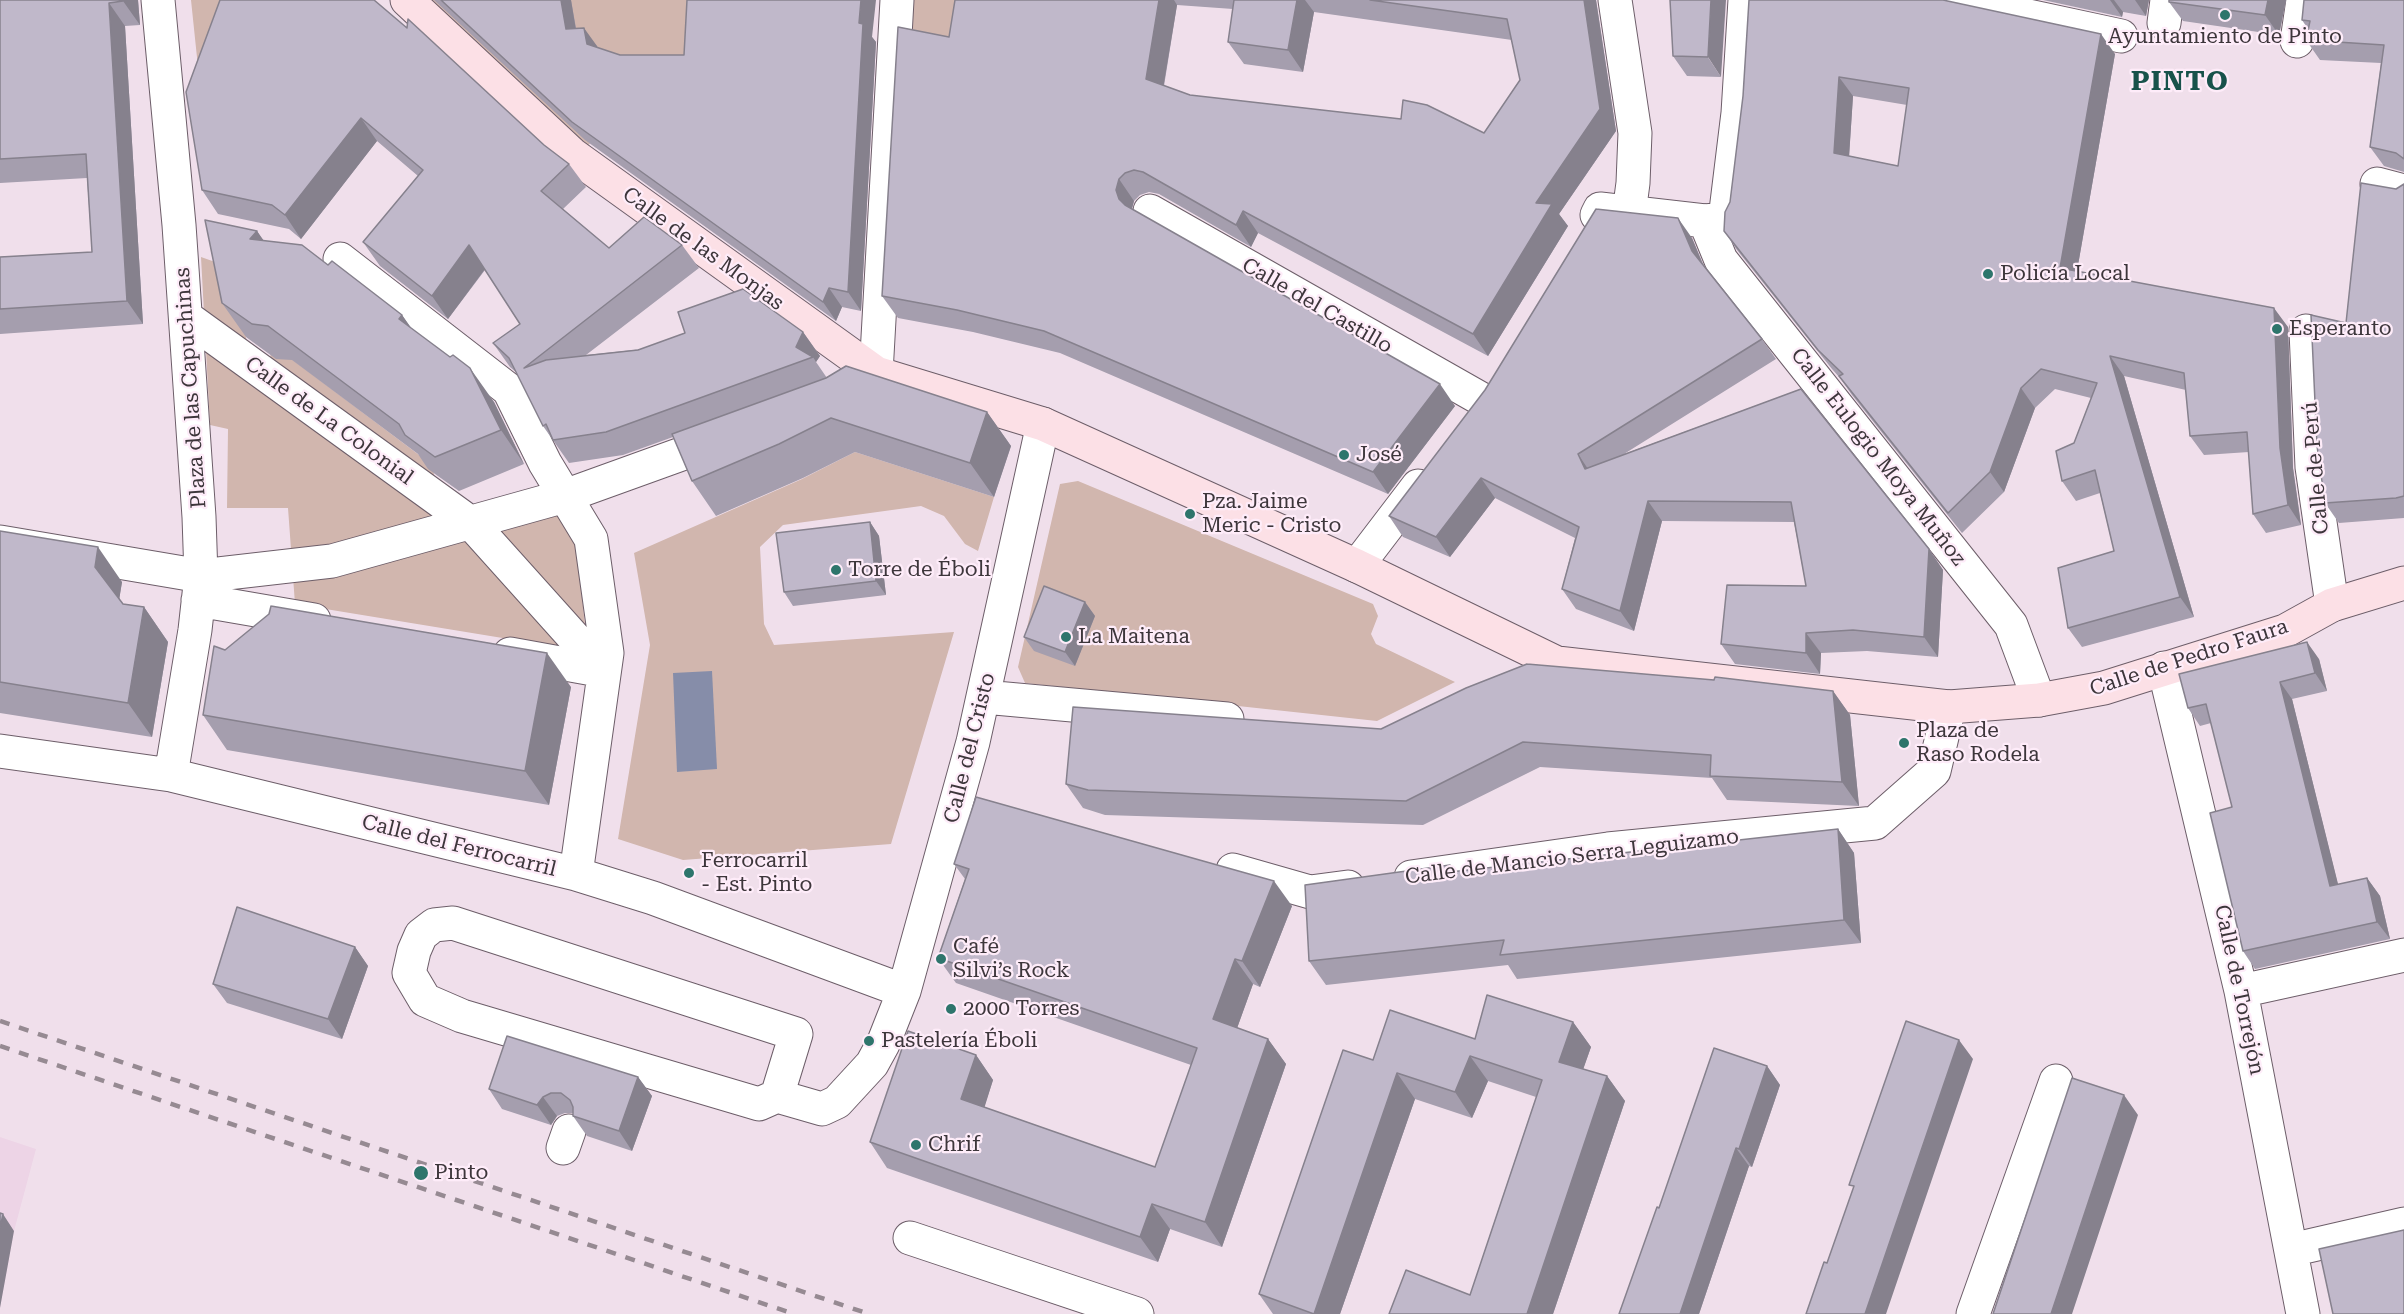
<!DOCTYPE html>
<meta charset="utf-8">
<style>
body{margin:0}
canvas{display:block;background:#f0dfeb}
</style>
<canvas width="2404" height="1314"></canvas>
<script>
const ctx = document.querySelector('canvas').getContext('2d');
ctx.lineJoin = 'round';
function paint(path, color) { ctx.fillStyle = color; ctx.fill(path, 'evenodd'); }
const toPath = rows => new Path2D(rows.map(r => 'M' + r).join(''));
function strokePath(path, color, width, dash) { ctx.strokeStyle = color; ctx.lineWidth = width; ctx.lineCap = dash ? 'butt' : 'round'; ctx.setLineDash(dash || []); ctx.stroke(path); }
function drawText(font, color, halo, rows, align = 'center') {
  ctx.font = font + ' "Roboto Serif",serif'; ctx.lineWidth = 4.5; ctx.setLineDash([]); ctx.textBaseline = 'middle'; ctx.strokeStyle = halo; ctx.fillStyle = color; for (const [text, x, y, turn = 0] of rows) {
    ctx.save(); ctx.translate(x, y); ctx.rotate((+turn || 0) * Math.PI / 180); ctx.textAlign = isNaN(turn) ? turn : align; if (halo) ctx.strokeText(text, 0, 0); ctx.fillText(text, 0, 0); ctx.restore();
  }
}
const built = toPath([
 [0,1137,36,1149,14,1231,0,1308]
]);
const green = toPath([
 [191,0,246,0,203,115],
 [420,0,704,0,698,56,587,146],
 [906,0,974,0,966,47,901,47],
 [201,257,232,268,250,357,270,358,271,353,285,354,431,464,446,514,541,488,576,542,588,652,295,604,288,508,227,508,228,429,210,425],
 [855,452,994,497,978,551,965,544,944,516,921,506,783,525,760,547,764,624,774,645,954,632,891,844,683,860,618,839,650,645,634,553,802,479],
 [1078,481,1373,604,1378,616,1371,634,1376,644,1455,682,1377,721,1025,683,1018,667,1060,484]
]);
const water = toPath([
 [712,671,717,769,677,772,673,673]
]);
const street = toPath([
 [158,0,179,225,199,517,201,576,195,630,171,775],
 [1615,0,1635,133,1633,183,1629,213],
 [1954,0,2121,36],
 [2164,23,2167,0],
 [2297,41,2303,0],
 [2377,184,2404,191],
 [1150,211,1483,400],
 [1597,215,1600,209,1705,221,1725,219,1738,113,1745,0],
 [1705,221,1721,260,2011,625,2039,700],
 [340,259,509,390,545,463,591,539,607,653,576,874],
 [186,317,472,524,604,671],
 [2306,331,2312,467,2332,605],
 [854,388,876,373,897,0],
 [0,542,201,576,332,561,565,496,723,439],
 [1357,566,1418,486],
 [198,600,314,620],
 [510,654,604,671],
 [2164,668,2241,991,2303,1314],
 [984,697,1227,719],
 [0,751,171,775,576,874,653,898,904,991],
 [1233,870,1310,892,1348,887],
 [1411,877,1608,849,1875,823,1934,771,1949,707],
 [2241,991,2404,955],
 [777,1096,759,1104,462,1016,425,1000,409,973,414,951,421,935,434,925,453,923,796,1034,777,1096,822,1109,837,1102,872,1064,883,1044,904,991,973,742,1043,424],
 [563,1148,569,1131],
 [910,1238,1137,1314],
 [2291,1250,2404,1224],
 [1973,1314,2056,1081]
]);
const secondary = toPath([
 [407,0,573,155,876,373,1043,424,1357,566,1557,663,1949,707,2039,700,2104,688,2285,631,2332,605,2404,583]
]);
const rail = toPath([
 [0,1021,869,1314],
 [0,1046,794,1314]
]);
const wall = toPath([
 [0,0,138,0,140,25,125,26,143,324,0,334,0,257,92,252,87,178,0,183],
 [434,0,571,0,576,28,597,46,598,48,620,55,684,55,872,37,876,42,861,311,842,307,836,321,585,140],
 [955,0,1596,0,1616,131,1559,214,1568,226,1488,356,1258,233,1251,247,1159,194,1149,192,1140,195,1134,201,1132,209,1455,406,1388,494,1060,353,973,332,898,318,882,296,949,37],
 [1177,5,1233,9,1228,42,1244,64,1303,72,1314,12,1512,40,1520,80,1484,133,1190,95,1164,86],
 [1670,0,1721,77,1687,76,1673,56],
 [1749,0,2115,54,2077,271,2288,327,2293,468,2301,525,2266,533,2253,514,2249,452,2204,455,2190,436,2186,390,2124,376,2194,617,2082,647,2068,628,2114,551,2100,493,2076,501,2062,481,2074,443,2091,398,2055,389,2035,408,2004,492,1962,533,1852,395,1840,378,1832,369,1737,250,1724,231,1730,202,1743,96],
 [1853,96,1907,105,1898,166,1849,156],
 [2043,0,2149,0,2146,16,2123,12,2122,17],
 [2169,0,2286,0,2279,35,2183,21,2169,2],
 [2404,0,2404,172,2384,166,2370,147,2381,63,2320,60,2306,40,2308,29,2302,20],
 [186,92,544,145,569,164,586,187,563,209,609,248,682,245,699,268,586,355,803,332,820,356,816,362,827,378,987,412,1011,446,994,497,855,452,803,478,716,516,692,481,673,437,623,455,569,463,543,426,517,373,510,367,493,343,520,324,485,270,448,319,380,266,363,242,418,176,377,141,301,239,289,229,218,214,202,190],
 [2404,184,2404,518,2339,523,2325,503,2346,323,2396,189],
 [257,231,263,241,328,265,402,315,411,328,494,402,524,464,459,491,428,469,418,454,292,360,276,359,246,337,222,303],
 [1692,238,1704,266,1762,339,1776,359,1624,454,1801,389,1929,549,1943,570,1938,657,1867,651,1821,653,1820,674,1735,664,1721,644,1806,586,1794,522,1662,521,1634,631,1576,609,1562,589,1575,538,1495,498,1450,557,1403,537,1389,516],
 [870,522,879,536,886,595,793,606,784,592],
 [0,531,122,582,119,599,123,604,144,607,168,642,152,737,0,713],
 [1085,602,1095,616,1075,666,1034,651,1024,637],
 [225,650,571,687,549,805,227,750,203,715],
 [2319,659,2327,691,2292,699,2338,885,2367,878,2380,896,2390,939,2255,969,2243,951,2232,807,2211,723,2200,726,2188,708],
 [1833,691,1850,715,1859,806,1727,800,1712,778,1540,767,1423,825,1105,815,1083,808,1066,784,1381,729],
 [1838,829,1854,853,1861,943,1517,979,1508,965,1326,985,1309,961,1455,872],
 [954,864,1292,906,1260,987,1253,984,1237,1028,1268,1039,1286,1064,1222,1247,1170,1229,1158,1262,887,1168,870,1142,976,1055,993,1080,984,1107,1155,1167,1191,1065,956,983,938,958,965,879],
 [355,947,368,966,342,1039,227,1003,213,984],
 [1573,1022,1591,1047,1583,1069,1607,1076,1625,1101,1553,1314,1389,1314,1470,1295,1536,1097,1488,1081,1472,1118,1415,1099,1340,1314,1273,1314,1259,1294,1373,1060,1475,1039],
 [1767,1066,1780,1085,1752,1167,1749,1166,1699,1314,1619,1314,1659,1208],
 [638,1077,652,1096,632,1151,587,1136,573,1116,573,1113,565,1113,557,1116,551,1125,502,1109,489,1089]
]);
const shadedWall = toPath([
 [123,0,138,0,140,25,123,1],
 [561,0,571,0,579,48,566,29],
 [861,0,876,0,872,37,876,42,861,311,848,292,859,23],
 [1159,0,1174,0,1177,5,1161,101,1146,79],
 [1297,0,1305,0,1314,12,1303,72,1288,50],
 [1584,0,1596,0,1616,131,1559,214,1568,226,1488,356,1473,334,1536,203],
 [1711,0,1726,0,1721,77,1708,57],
 [2110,0,2114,0,2123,12,2122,17],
 [2135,0,2149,0,2146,16],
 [2268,0,2286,0,2279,35,2265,15],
 [109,3,125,26,143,324,127,301],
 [584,28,597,46,600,63,587,44],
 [2101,34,2115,54,2074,288,2060,268],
 [1839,77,1853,96,1848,173,1834,153],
 [361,118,377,141,301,239,285,215],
 [1119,179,1134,201,1131,212,1119,199,1116,190],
 [1243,211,1258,233,1251,247,1236,225],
 [1678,218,1692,238,1706,272,1692,251],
 [257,231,281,265,250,239],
 [469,245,485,269,448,319,432,296],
 [829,288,842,307,836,321,823,302],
 [2274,308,2288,327,2293,468,2301,525,2288,505,2280,448],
 [402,315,426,349,399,319],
 [803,332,820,356,816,362,813,357,796,347],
 [2110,356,2124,376,2194,617,2180,597],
 [470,368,494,402,524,464,501,430],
 [1440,384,1455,406,1388,494,1373,472],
 [2021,388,2035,408,2004,492,1990,472],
 [987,412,1011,446,994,497,970,463],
 [1578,454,1592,475,1585,469],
 [1481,478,1495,498,1450,557,1436,537],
 [1648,501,1662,521,1634,631,1620,611],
 [870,522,879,536,886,595,876,581],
 [98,547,122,582,119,601,95,567],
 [1929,549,1943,570,1938,657,1924,637],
 [1085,602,1095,616,1075,666,1065,652],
 [144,607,168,642,152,737,128,703],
 [1806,633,1821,653,1820,674,1806,653],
 [2307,642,2319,659,2327,691,2315,673],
 [547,653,571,687,549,805,525,771],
 [2280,682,2292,699,2343,904,2330,886],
 [1833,691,1850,715,1859,806,1842,782],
 [1838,829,1854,853,1861,943,1844,920],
 [1450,865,1466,888,1450,872],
 [2367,878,2380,896,2390,939,2377,922],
 [1274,881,1292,906,1260,987,1242,961],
 [355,947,368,966,342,1039,328,1019],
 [1235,959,1253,984,1231,1045,1213,1019],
 [1573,1022,1591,1047,1577,1087,1559,1062],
 [1268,1039,1286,1064,1222,1247,1205,1222],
 [1959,1040,1973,1059,1886,1314,1865,1314],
 [976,1055,993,1080,979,1125,961,1099],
 [1470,1056,1488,1081,1472,1118,1455,1092],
 [1767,1066,1780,1085,1752,1167,1739,1149],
 [1397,1073,1415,1099,1340,1314,1314,1314],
 [1607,1076,1625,1101,1553,1314,1527,1314],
 [638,1077,652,1096,632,1151,619,1131],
 [2124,1095,2138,1115,2072,1314,2051,1314],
 [543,1097,557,1116,551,1125,537,1105],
 [1736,1148,1749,1166,1699,1314,1680,1314],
 [1152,1204,1170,1229,1158,1262,1140,1237],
 [3,1214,14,1231,0,1308,0,1228]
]);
const building = toPath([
 [0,0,123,0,123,1,109,3,127,301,0,309,0,257,92,252,86,154,0,159,0,0],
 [220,0,374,0,407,28,408,19,544,145,569,164,541,191,609,248,644,217,682,245,524,368,546,360,638,350,685,333,678,312,743,289,803,332,796,347,813,357,606,432,553,440,546,424,543,426,509,358,493,343,520,324,469,245,432,296,363,242,423,170,361,118,285,215,272,205,202,190,186,92,220,0],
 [441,0,561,0,566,29,584,28,587,44,620,55,684,55,687,0,861,0,859,23,863,24,848,292,829,288,823,302,572,122,441,0],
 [955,0,1159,0,1146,79,1190,95,1401,119,1403,100,1427,105,1484,133,1520,80,1507,19,1370,0,1584,0,1600,109,1536,203,1552,204,1473,334,1243,211,1236,225,1143,172,1134,170,1125,173,1119,179,1116,190,1119,199,1125,205,1440,384,1373,472,1044,331,957,310,882,296,898,27,949,37,955,0],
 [1234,0,1297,0,1288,50,1228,42,1234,0],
 [1670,0,1711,0,1708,57,1673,56,1670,0],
 [1749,0,1943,0,2101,34,2060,268,2274,308,2280,448,2288,505,2253,514,2247,432,2190,436,2184,373,2110,356,2180,597,2068,628,2058,568,2114,551,2095,470,2062,481,2056,451,2074,443,2097,383,2041,369,2021,388,1990,472,1948,513,1839,376,1843,374,1818,350,1724,231,1725,212,1730,202,1743,96,1749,0],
 [1839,77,1909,88,1898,166,1834,153,1839,77],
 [2169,0,2268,0,2265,15,2169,2,2169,0],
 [2304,0,2404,0,2404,159,2396,153,2370,147,2384,45,2306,40,2310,21,2302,20,2304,0],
 [2361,183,2396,189,2404,184,2404,496,2396,498,2325,503,2317,446,2311,315,2346,323,2361,183],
 [1596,209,1678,218,1692,251,1762,339,1578,454,1585,469,1801,389,1929,549,1924,637,1853,630,1806,633,1806,653,1721,644,1727,585,1806,586,1791,502,1648,501,1620,611,1562,589,1579,527,1481,478,1436,537,1389,516,1485,390,1596,209],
 [205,220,257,231,250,239,302,245,328,265,332,261,402,315,399,319,450,357,453,355,470,368,501,430,435,457,405,435,399,424,268,326,252,324,222,303,205,220],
 [846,366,987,412,970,463,831,418,779,444,692,481,672,434,826,378,846,366],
 [870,522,876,581,784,592,776,533,870,522],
 [0,531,98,547,95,567,123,604,144,607,128,703,0,682,0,531],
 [1044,586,1085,602,1065,652,1024,637,1044,586],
 [271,606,547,653,525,771,203,715,214,646,225,650,269,614,271,606],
 [2307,642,2315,673,2280,682,2330,886,2367,878,2377,922,2243,951,2210,813,2232,807,2206,704,2188,708,2179,674,2307,642],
 [1527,664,1714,680,1715,677,1833,691,1842,782,1710,776,1711,755,1523,742,1406,801,1088,790,1066,784,1073,707,1381,729,1466,688,1527,664],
 [976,797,1274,881,1242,961,1235,959,1213,1019,1268,1039,1205,1222,1152,1204,1140,1237,870,1142,908,1031,976,1055,961,1099,1155,1167,1197,1048,938,958,969,869,954,864,976,797],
 [1838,829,1844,920,1500,955,1504,940,1309,961,1305,885,1450,865,1450,872,1838,829],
 [237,907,355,947,328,1019,213,984,237,907],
 [1487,995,1573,1022,1559,1062,1607,1076,1527,1314,1389,1314,1406,1270,1470,1295,1542,1080,1470,1056,1455,1092,1397,1073,1314,1314,1259,1294,1343,1050,1373,1060,1390,1010,1475,1039,1487,995],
 [1906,1021,1959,1040,1865,1314,1806,1314,1824,1262,1827,1263,1854,1186,1849,1185,1906,1021],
 [507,1036,638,1077,619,1131,573,1116,573,1107,570,1100,561,1093,551,1093,543,1097,537,1105,489,1089,507,1036],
 [1714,1048,1767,1066,1739,1149,1736,1148,1680,1314,1619,1314,1657,1207,1659,1208,1714,1048],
 [2072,1078,2124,1095,2051,1314,1993,1314,2072,1078],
 [0,1213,3,1214,0,1228,0,1213],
 [2404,1230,2404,1314,2333,1314,2319,1249,2404,1230]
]);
const markers = [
 [2225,15,6,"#2e756c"],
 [1988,274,6,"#2e756c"],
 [2277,329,6,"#2e756c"],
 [1344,455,6,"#2e756c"],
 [1190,514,6,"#2e756c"],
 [836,570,6,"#2e756c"],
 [1066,637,6,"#2e756c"],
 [1904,743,6,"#2e756c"],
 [689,873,6,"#2e756c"],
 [941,959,6,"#2e756c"],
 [951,1009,6,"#2e756c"],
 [869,1041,6,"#2e756c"],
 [916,1145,6,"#2e756c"],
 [421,1173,8,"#2e756c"]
];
const poiNames = [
 ["Ayuntamiento de Pinto",2225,37,"center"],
 ["Policía Local",2000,274],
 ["Esperanto",2289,329],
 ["José",1356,455],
 ["Pza. Jaime",1202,502],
 ["Meric - Cristo",1202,526],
 ["Torre de Éboli",848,570],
 ["La Maitena",1078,637],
 ["Plaza de",1916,731],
 ["Raso Rodela",1916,755],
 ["Ferrocarril",701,861],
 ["- Est. Pinto",701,885],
 ["Café",953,947],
 ["Silvi’s Rock",953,971],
 ["2000 Torres",963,1009],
 ["Pastelería Éboli",881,1041],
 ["Chrif",928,1145],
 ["Pinto",434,1173]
];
const streetNames = [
 ["Calle de las Monjas",703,249,36],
 ["Calle del Castillo",1317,306,30],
 ["Plaza de las Capuchinas",191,388,-94],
 ["Calle de La Colonial",329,421,36],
 ["Calle Eulogio Moya Muñoz",1878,457,52],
 ["Calle de Perú",2316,468,-95],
 ["Calle de Pedro Faura",2189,658,-18],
 ["Calle del Cristo",970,748,-76],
 ["Calle del Ferrocarril",459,846,14],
 ["Calle de Mancio Serra Leguizamo",1572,857,-7],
 ["Calle de Torrejón",2239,990,78]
];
const districtNames = [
 ["PINTO",2180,82]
];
paint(built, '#edd4e6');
paint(green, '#d1b6ae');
paint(water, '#868da9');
strokePath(street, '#6d5e69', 35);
strokePath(secondary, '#6d5e69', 35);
strokePath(street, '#fff', 33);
strokePath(secondary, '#fce0e6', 33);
strokePath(rail, '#968a92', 4.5, [10, 10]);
paint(wall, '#a59eae');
paint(shadedWall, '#86818d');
paint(building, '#c0b8ca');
strokePath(building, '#86818d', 1.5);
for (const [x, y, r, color] of markers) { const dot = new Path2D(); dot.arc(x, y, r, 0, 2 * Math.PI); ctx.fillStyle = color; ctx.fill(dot); strokePath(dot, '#feecf9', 2); }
drawText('21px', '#3d363b', '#feecf9', poiNames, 'left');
drawText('21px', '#3d363b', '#feecf9', streetNames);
ctx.letterSpacing = '1.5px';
drawText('bold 27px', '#18524b', '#feecf9', districtNames);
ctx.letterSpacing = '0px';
</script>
